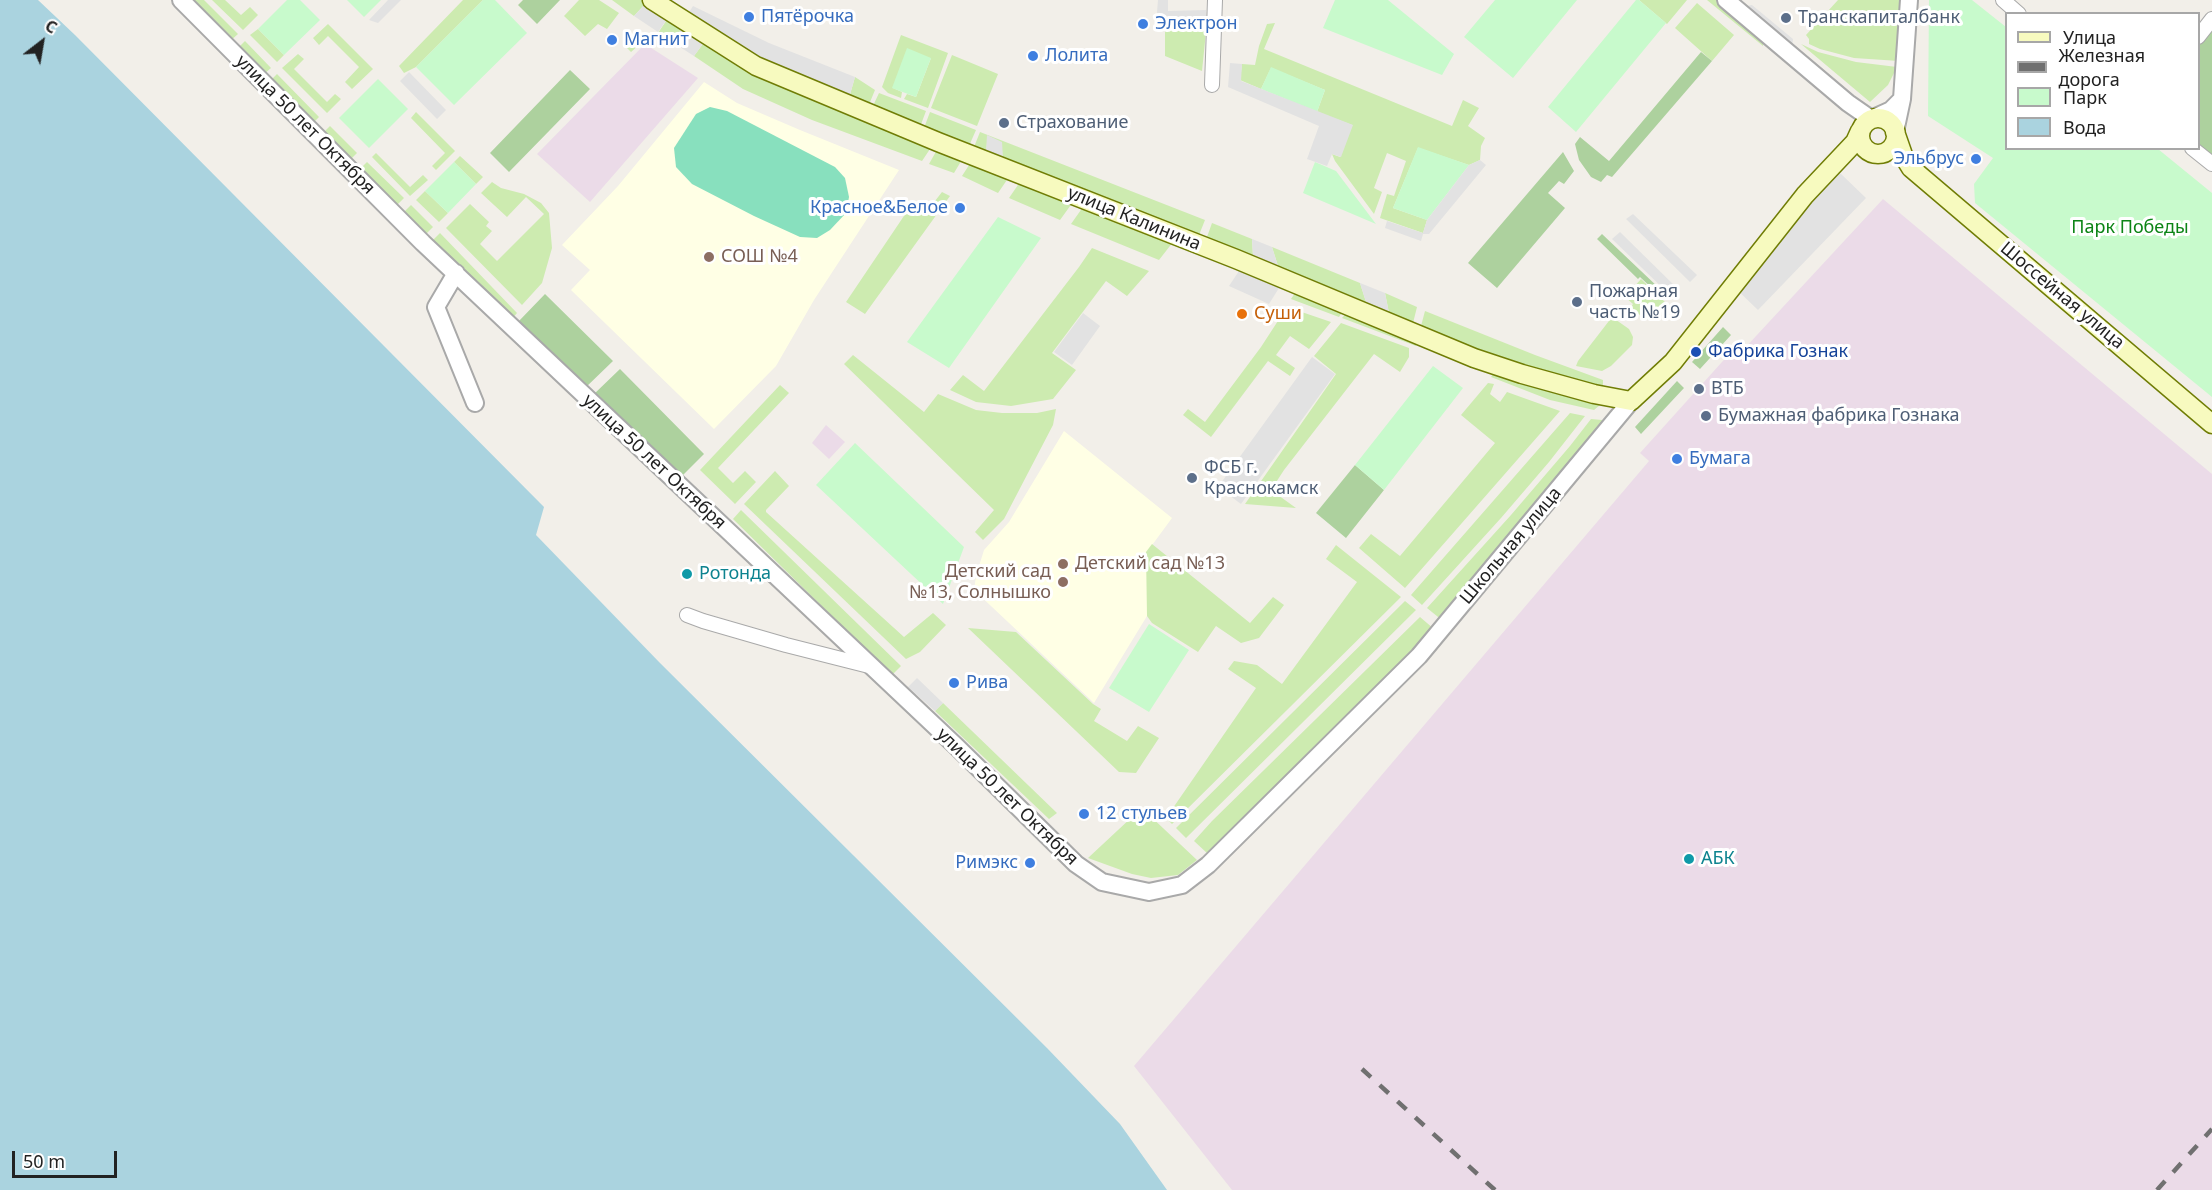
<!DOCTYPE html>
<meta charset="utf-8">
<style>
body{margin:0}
#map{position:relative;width:2212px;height:1190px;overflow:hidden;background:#f2efe9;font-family:"Noto Sans",sans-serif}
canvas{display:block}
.legend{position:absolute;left:2005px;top:12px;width:195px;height:138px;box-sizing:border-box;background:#fff;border:2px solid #a7a7a7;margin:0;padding:8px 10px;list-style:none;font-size:18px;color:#222}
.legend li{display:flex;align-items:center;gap:12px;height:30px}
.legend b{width:30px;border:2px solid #a7a7a7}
.north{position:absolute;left:12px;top:12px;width:60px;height:60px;-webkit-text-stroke:4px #fff;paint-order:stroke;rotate:31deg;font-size:16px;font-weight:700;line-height:24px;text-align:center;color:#222}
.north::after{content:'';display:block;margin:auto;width:21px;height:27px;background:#222;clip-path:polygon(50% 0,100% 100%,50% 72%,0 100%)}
.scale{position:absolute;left:12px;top:1151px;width:105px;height:27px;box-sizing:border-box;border:3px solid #222;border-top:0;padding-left:8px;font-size:18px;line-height:21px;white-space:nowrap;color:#222;-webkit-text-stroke:4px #fff;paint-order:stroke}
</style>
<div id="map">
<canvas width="2212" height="1190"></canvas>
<ul class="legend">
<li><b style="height:8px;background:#f7fabf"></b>Улица</li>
<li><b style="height:8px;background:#707070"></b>Железная дорога</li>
<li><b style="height:16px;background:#c8facc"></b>Парк</li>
<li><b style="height:16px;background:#aad3df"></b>Вода</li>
</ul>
<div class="north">С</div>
<div class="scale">50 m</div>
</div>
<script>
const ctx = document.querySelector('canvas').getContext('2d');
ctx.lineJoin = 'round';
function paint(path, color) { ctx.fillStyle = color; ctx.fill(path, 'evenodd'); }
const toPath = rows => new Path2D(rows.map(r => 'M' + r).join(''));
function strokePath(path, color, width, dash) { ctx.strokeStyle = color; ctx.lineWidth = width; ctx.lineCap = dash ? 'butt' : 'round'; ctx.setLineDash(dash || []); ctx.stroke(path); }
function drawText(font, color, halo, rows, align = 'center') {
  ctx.font = font + ' "Noto Sans",sans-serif'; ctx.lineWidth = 6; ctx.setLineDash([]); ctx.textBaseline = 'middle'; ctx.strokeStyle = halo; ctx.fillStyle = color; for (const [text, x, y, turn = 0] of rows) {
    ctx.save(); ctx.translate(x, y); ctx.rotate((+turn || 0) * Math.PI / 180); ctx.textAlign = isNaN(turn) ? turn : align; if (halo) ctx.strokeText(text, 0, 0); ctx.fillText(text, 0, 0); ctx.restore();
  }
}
const industrial = toPath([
 [645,44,698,78,590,202,537,154],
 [1883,199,2212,474,2212,1190,1232,1190,1134,1066,1649,461,1640,453,1740,342,1744,349],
 [826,425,845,442,829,459,812,443]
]);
const education = toPath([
 [704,82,737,103,800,130,899,170,814,300,776,366,714,429,571,290,590,270,562,245,618,186],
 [1064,431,1172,518,1147,552,1147,616,1094,703,974,590,976,576,984,550,1009,522]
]);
const grass = toPath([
 [188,0,204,0,238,34,229,42],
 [212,0,225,0,241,15,250,7,258,15,243,30],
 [463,0,483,0,416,67,404,73,399,66],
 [579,0,599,0,619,13,607,29,598,24,585,36,564,16],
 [612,0,642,0,646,3,634,16],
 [1639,0,1687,0,1667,24],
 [1707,0,1718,0,1763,37,1763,46],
 [1838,0,1906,0,1899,61,1854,58,1820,49,1809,44,1809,39,1806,35],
 [1697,3,1734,35,1712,61,1675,28],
 [668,18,683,27,672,42,658,33],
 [1207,22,1202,71,1165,56,1165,24],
 [1275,23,1264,49,1452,126,1463,100,1479,108,1468,126,1485,138,1481,146,1480,160,1469,165,1418,148,1393,208,1427,220,1423,233,1380,218,1387,194,1394,196,1406,161,1387,153,1374,188,1382,192,1374,214,1335,161,1332,154,1340,157,1352,125,1317,112,1325,90,1271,68,1261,89,1240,80,1242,64,1255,65,1259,46,1267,24],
 [328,24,373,69,352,89,345,82,359,67,328,36,319,45,313,38],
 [258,29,284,55,277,62,250,35],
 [637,30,647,38,631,52,623,44],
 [901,35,948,53,928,108,904,99,907,94,916,97,931,58,893,88,902,92,901,98,888,93,882,87],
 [245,41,271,68,263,75,237,49],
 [705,41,932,146,922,161,812,120,743,89,694,56],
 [1801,44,1818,52,1856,62,1897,67,1888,85,1870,102],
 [298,54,304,59,294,69,327,102,335,94,341,99,327,113,282,68],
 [952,55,998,74,977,126,931,108],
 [277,74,319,117,312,124,270,81],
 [855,77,875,90,868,107,849,98],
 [879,93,926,111,920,127,872,108],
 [416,112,455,151,436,170,432,166,445,153,411,118],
 [930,112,976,130,969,146,924,128],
 [330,126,357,153,349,161,322,134],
 [980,132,1205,220,1199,235,1003,158,988,136,986,152,974,147],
 [938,148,963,158,954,173,929,164],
 [376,153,410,187,423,175,428,180,410,196,372,157],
 [460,156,483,177,476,184,454,162],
 [367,162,404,198,395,207,359,170],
 [971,162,1009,177,998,193,962,176],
 [492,182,501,188,524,194,541,203,549,213,552,248,542,283,522,305,446,228,470,204,489,222,486,226,492,231,480,244,497,261,544,214,526,197,507,217,481,193],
 [1020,182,1073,202,1060,220,1009,198],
 [425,191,448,213,439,222,416,200],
 [942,192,950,196,865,314,846,302,910,207,924,215],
 [411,205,433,227,425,235,403,213],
 [1083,207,1173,242,1159,260,1071,224],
 [1212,223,1252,239,1253,256,1207,237],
 [440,233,517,313,512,319,432,241],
 [1272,247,1360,283,1366,302,1278,266],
 [1092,248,1149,271,1127,296,1106,281,1052,353,1076,370,1053,399,1011,406,976,402,950,390,963,375,984,391,1079,267],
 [1641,279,1667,304,1652,321,1641,316,1631,307,1633,304,1625,297],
 [1299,287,1346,307,1339,317,1291,299],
 [1385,293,1417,307,1413,323,1389,313],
 [1287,307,1331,322,1309,349,1290,336,1276,355,1295,368,1290,376,1268,361,1211,437,1183,415,1188,409,1205,422,1261,347],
 [1350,309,1416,337,1416,346,1342,318],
 [1425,311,1535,355,1603,380,1603,386,1595,386,1509,363,1421,326],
 [1612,317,1629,329,1633,337,1632,345,1611,366,1602,371,1576,366,1578,361],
 [1341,323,1409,348,1409,357,1400,372,1374,354,1284,470,1271,490,1296,508,1245,504,1336,374,1314,356],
 [853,355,924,412,938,394,976,410,1002,413,1037,413,1056,409,1053,425,1004,519,983,540,975,532,994,510,844,364],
 [1496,370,1606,400,1594,410,1550,400,1491,377],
 [1488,383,1494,384,1490,394,1500,402,1507,392,1560,411,1405,588,1359,548,1371,534,1400,556,1495,443,1461,415],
 [780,385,789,393,718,468,733,483,745,471,756,482,735,504,700,470],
 [1570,413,1585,416,1549,462,1501,518,1422,605,1411,595],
 [1591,419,1602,420,1607,424,1443,621,1427,608,1511,515,1570,446],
 [775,471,789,486,766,510,766,512,904,637,933,613,946,625,920,652,906,659,744,504],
 [741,510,901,666,892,675,733,519],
 [1152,544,1250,623,1273,597,1284,605,1259,638,1241,643,1216,626,1198,652,1152,623,1147,616,1146,552],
 [1336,545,1401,597,1172,824,1166,818,1256,688,1228,669,1234,661,1257,665,1282,684,1357,582,1326,559],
 [1405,601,1416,610,1186,838,1176,828],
 [1420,617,1434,629,1351,716,1276,786,1208,854,1194,841,1212,821],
 [968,628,1016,632,1093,704,1101,709,1094,721,1127,741,1138,726,1159,738,1136,773,1119,772],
 [943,703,1057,813,1049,819,935,711],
 [1147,813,1197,860,1178,875,1151,878,1132,874,1088,858,1132,817]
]);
const forest = toPath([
 [523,0,560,0,537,24,518,5],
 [2211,28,2212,28,2212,157,2199,146,2198,45],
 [1701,52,1712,61,1612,177,1607,175,1601,182,1591,177,1579,160,1575,144,1580,137,1609,161],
 [570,70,590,89,509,172,490,153],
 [1563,152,1574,171,1564,184,1559,181,1548,193,1565,208,1497,288,1468,263],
 [1602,234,1660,289,1657,293,1640,277,1638,279,1597,239],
 [545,294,613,361,584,389,518,322],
 [1723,327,1731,335,1700,369,1692,362],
 [620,369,704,454,679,479,593,395],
 [1677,381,1684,388,1641,434,1635,427],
 [1355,465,1384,490,1346,538,1316,513]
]);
const park = toPath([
 [287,0,300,0,320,20,284,55,258,29],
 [347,0,381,0,364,17],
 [483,0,495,0,527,33,454,105,416,67],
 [1335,0,1388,0,1454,54,1442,75,1323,28],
 [1495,0,1577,0,1513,78,1464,37],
 [1636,0,1639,0,1666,23,1576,132,1548,107],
 [1929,0,1972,0,2006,27,2006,148,2158,149,2212,193,2212,397,1975,203,1974,184,1993,158,1928,116],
 [907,48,931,58,916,97,892,88],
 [1271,67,1325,90,1317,112,1261,89],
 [378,79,408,109,369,148,339,118],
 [1418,147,1469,165,1427,220,1393,208],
 [454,162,476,184,448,213,425,191],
 [1315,162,1336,171,1376,224,1303,193],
 [998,217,1041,238,949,368,907,342],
 [1433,366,1463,388,1384,490,1355,465],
 [855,443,964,547,943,604,816,485],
 [1149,624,1189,650,1149,712,1109,688]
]);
const pitch = toPath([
 [710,107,727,111,835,167,845,178,849,197,846,213,830,230,817,238,800,237,754,216,692,184,676,167,674,148,696,114]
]);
const parking = toPath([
 [388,0,401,0,378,23,369,20],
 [1158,0,1168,0,1168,11,1206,10,1207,22,1166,24,1160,29,1156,24],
 [646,3,668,18,658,32,634,16],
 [1752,5,1793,39,1792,49,1742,7],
 [693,6,769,43,855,77,849,98,757,60,686,17],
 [683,27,705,41,694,56,672,42],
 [1230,63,1242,64,1241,81,1353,125,1341,157,1332,154,1327,166,1307,159,1319,126,1228,87],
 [409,72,446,110,437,119,400,81],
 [987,135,1002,142,1003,158,986,152],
 [1480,160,1486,165,1429,234,1423,234,1421,241,1385,228,1387,221,1423,233,1427,220,1469,165],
 [1840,173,1866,198,1758,310,1732,285],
 [1633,214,1697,275,1690,282,1626,219],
 [1620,232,1678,289,1672,297,1612,239],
 [1252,239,1272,247,1278,266,1253,256],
 [1239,271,1279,288,1269,304,1229,286],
 [1360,283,1385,293,1389,313,1366,302],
 [1083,313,1100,326,1072,365,1054,352],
 [1312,357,1335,374,1241,504,1218,487],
 [917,678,943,703,935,711,908,687]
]);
const water = toPath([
 [0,0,38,0,75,35,544,507,536,535,660,663,1047,1048,1120,1124,1167,1190,0,1190]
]);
const minor = toPath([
 [2003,0,2019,14],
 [2198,37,2212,19],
 [1212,85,1215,0],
 [2192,148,2212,164],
 [687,615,703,621,786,645,869,666]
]);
const tertiary = toPath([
 [181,0,423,243,956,746,1076,864,1102,882,1149,892,1182,885,1208,865,1419,656,1631,401],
 [1726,0,1848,103,1871,119,1891,110,1902,99],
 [1895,132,1902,99,1909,0],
 [456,273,436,307,475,403]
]);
const secondary = toPath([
 [652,0,756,66,938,142,1236,259,1474,358,1522,374,1594,394,1631,401,1673,362,1805,195,1855,142,1860,131],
 '1860 136a18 18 0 1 1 36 0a18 18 0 1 1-36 0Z',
 [1895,132,1903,155,1911,168,2212,424]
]);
const rail = toPath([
 [1362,1069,1495,1190],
 [2157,1190,2212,1129]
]);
const markers = [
 [749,17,6,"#3f7fe0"],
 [1786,18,6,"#5c6f8a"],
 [1143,24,6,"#3f7fe0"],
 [612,40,6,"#3f7fe0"],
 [1033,56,6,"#3f7fe0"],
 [1004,123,6,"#5c6f8a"],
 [1976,159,6,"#3f7fe0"],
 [960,208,6,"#3f7fe0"],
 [709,257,6,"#8d6e63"],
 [1577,302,6,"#5c6f8a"],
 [1242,314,6,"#e8710a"],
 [1696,352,6,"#1a4fb4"],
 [1699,389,6,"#5c6f8a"],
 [1706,416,6,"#5c6f8a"],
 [1677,459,6,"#3f7fe0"],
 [1192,478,6,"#5c6f8a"],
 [1063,564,6,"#8d6e63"],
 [687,574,6,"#0f9aa8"],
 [1063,582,6,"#8d6e63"],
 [954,683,6,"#3f7fe0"],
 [1084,814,6,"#3f7fe0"],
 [1689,859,6,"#0f9aa8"],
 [1030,863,6,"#3f7fe0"]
];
const shopNames = [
 ["Пятёрочка",761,17],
 ["Электрон",1155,24],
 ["Магнит",624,40],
 ["Лолита",1045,56],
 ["Эльбрус",1964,159,"right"],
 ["Красное&Белое",948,208,"right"],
 ["Бумага",1689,459],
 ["Рива",966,683],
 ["12 стульев",1096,814],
 ["Римэкс",1018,863,"right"]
];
const serviceNames = [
 ["Транскапиталбанк",1798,18],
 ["Страхование",1016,123],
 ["Пожарная",1589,292],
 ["часть №19",1589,313],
 ["ВТБ",1711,389],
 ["Бумажная фабрика Гознака",1718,416],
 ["ФСБ г.",1204,468],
 ["Краснокамск",1204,489]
];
const streetNames = [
 ["улица 50 лет Октября",305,125,45],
 ["улица Калинина",1134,219,22],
 ["Шоссейная улица",2062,296,40],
 ["улица 50 лет Октября",654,462,43],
 ["Школьная улица",1511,546,-50],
 ["улица 50 лет Октября",1007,797,44]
];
const parkNames = [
 ["Парк Победы",2130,228]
];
const educationNames = [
 ["СОШ №4",721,257],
 ["Детский сад №13",1075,564],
 ["Детский сад",1051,572,"right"],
 ["№13, Солнышко",1051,593,"right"]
];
const foodNames = [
 ["Суши",1254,314]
];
const transitNames = [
 ["Фабрика Гознак",1708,352]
];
const cultureNames = [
 ["Ротонда",699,574],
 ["АБК",1701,859]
];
paint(industrial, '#ebdbe8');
paint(education, '#ffffe5');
paint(grass, '#cdebb0');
paint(forest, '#add19e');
paint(park, '#c8facc');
paint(pitch, '#88e0be');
paint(parking, '#e2e2e2');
paint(water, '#aad3df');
strokePath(minor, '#a9a9a9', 16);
strokePath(tertiary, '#a9a9a9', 20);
strokePath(secondary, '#707d05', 21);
strokePath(minor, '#fff', 14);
strokePath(tertiary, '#fff', 16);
strokePath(secondary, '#f7fabf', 18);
strokePath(rail, '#707070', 4.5, [12, 12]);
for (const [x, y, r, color] of markers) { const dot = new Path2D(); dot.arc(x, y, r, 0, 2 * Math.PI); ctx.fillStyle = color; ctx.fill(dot); strokePath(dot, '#fff', 2); }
drawText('18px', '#366cbe', '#fff', shopNames, 'left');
drawText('18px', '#4e5e75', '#fff', serviceNames, 'left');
drawText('18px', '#222', '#fff', streetNames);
drawText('18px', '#0c8416', '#fff', parkNames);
drawText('18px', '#785e54', '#fff', educationNames, 'left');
drawText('18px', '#c56008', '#fff', foodNames, 'left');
drawText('18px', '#164399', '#fff', transitNames, 'left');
drawText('18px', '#0d838f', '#fff', cultureNames, 'left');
</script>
